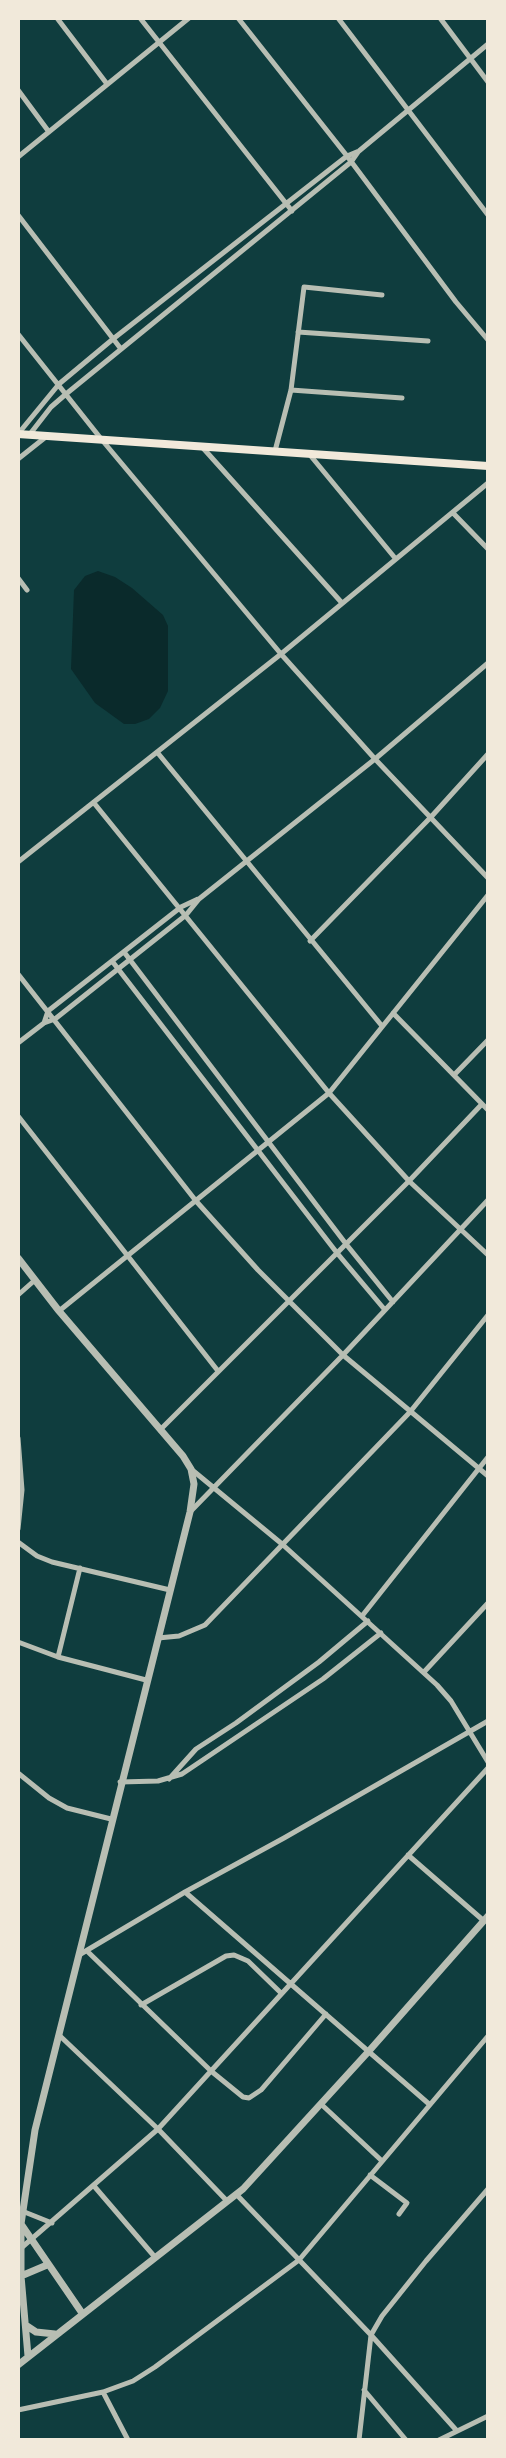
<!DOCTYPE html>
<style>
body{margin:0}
#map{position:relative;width:506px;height:2458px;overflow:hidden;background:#0f3d3e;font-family:Jost,sans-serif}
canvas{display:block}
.frame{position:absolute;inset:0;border:20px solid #f1e9da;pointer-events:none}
</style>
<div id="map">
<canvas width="506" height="2458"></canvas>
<div class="frame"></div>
</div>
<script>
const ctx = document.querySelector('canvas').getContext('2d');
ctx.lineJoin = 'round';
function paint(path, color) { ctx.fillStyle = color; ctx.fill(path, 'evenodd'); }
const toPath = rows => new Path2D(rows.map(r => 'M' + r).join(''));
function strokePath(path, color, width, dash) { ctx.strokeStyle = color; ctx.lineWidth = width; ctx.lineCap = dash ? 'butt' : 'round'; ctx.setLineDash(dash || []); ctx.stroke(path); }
const water = toPath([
 [98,571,115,577,132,588,163,615,168,626,168,691,160,708,149,719,135,724,124,724,95,703,71,669,74,590,85,576]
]);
const minor = toPath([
 [57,18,107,84],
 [140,18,292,211],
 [238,18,347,156,456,302,488,340],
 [338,18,488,215],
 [440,18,488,82],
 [18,90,49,132],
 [18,157,189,18],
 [18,215,121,349],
 [298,332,428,341],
 [18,334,102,440,281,654,375,759,488,878],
 [291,390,402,398],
 [18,434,59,384,113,339,347,156,359,151,488,44],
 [30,434,51,407,66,394,351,162,358,152],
 [203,448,342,603],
 [275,451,291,390,304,287,382,295],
 [310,455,395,558],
 [18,459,47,436],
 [454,514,488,549],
 [18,578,27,590],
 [157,752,382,1026],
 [94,803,329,1093,409,1181,488,1255],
 [18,862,281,654,488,483],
 [310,941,431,817,488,754],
 [124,952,346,1244,393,1302],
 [112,961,337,1253,385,1310],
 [18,974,196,1201,258,1270,343,1355,488,1476],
 [393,1013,488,1110],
 [44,1023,48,1011,181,907,198,899],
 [18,1043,44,1023,55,1019,186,915,199,899,375,759,488,663],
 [455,1074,488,1040],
 [18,1116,218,1371],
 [18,1295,35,1280],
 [59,1311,329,1093,488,895],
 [160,1430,409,1181,482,1104],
 [18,1438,22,1490,18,1529],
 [191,1469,282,1544,437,1685,451,1701,488,1762],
 [190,1512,343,1355,488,1200],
 [18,1542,37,1556,52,1562,170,1590],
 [362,1616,488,1457],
 [158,1638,179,1636,205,1625,410,1412,488,1315],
 [18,1642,58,1657,146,1680],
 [58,1657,80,1568],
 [424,1672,488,1603],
 [18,1773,49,1798,67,1808,111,1819],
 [169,1779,196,1749,236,1723,319,1662,368,1621],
 [120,1782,158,1781,182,1774,323,1679,381,1633],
 [408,1855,484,1921],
 [185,1892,429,2104],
 [87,1951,211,2071,243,2097,249,2098,261,2090,326,2014],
 [79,1955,185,1892,284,1838,488,1721],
 [141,2005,226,1956,234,1955,248,1961,281,1993],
 [59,2035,158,2129,227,2201],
 [321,2104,382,2161],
 [370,2175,407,2203,399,2214],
 [94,2186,154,2256],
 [236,2194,371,2335,457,2431],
 [22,2211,52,2223],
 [20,2249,158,2129,488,1768],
 [364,2390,406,2440],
 [103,2392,128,2440],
 [18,2410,103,2392,133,2381,155,2367,299,2260,488,2036],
 [359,2440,371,2335,382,2316,426,2261,488,2189],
 [439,2440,488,2416]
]);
const tertiary = toPath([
 [18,1258,59,1311,183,1456,191,1469,194,1484,190,1512,35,2130,21,2224,21,2276,28,2356],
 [21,2224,82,2313],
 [21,2276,47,2265],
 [27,2326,36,2332,55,2334],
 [18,2365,243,2189,369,2051,488,1916]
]);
const primary = toPath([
 [18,434,488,466]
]);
paint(water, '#0a2a2b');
strokePath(minor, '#b8beb3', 5);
strokePath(tertiary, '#b8beb3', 7);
strokePath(primary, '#f1e9da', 8);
</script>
